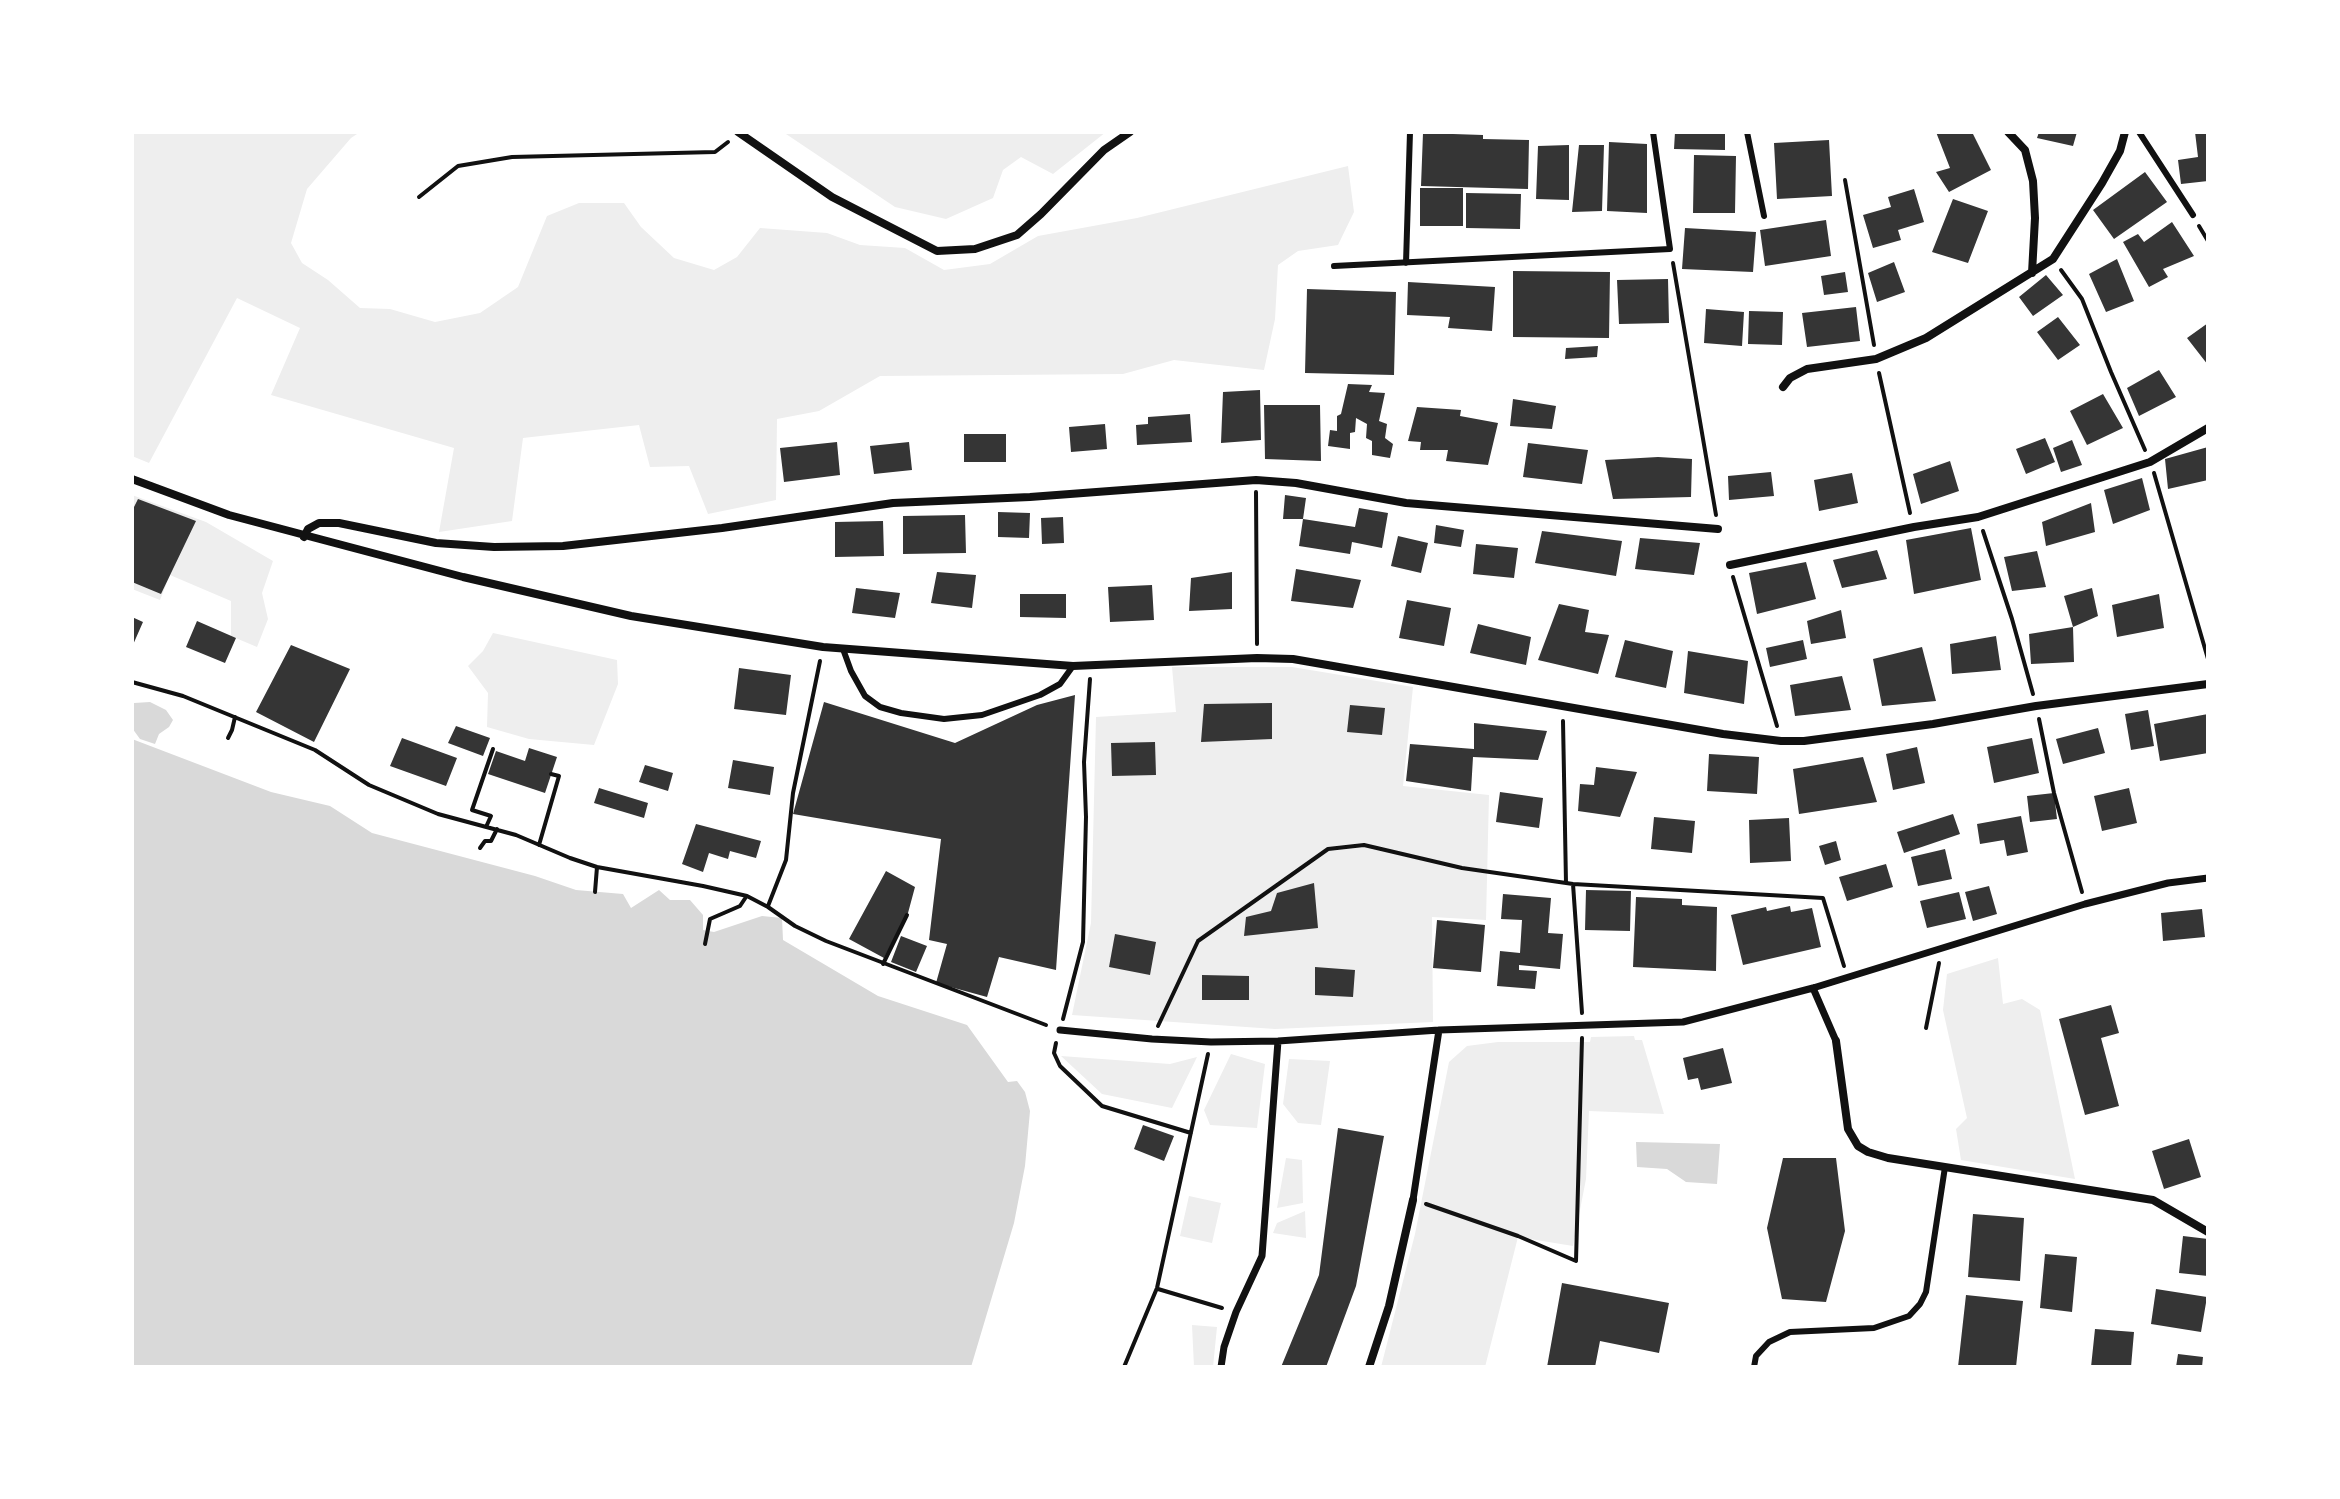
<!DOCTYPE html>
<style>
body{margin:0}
#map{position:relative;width:2340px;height:1499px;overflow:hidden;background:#fff;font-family:"Open Sans",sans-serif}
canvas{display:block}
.frame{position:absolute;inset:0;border:134px solid #fff;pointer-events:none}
</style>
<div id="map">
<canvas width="2340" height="1499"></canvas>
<div class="frame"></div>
</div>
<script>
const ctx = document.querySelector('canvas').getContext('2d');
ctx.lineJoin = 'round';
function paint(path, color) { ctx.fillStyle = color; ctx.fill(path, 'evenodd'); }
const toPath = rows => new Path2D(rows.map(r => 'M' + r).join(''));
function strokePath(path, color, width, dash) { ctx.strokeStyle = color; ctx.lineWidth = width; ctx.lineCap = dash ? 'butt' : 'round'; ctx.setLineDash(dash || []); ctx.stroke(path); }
const green = toPath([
 [132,132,360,132,351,138,307,189,291,243,302,263,328,280,360,308,390,309,435,322,480,313,518,287,547,216,579,203,624,203,641,227,674,258,714,270,737,257,760,228,827,233,860,245,905,248,944,270,990,264,1038,236,1137,218,1348,166,1354,212,1338,245,1298,251,1278,265,1275,319,1264,370,1174,360,1123,374,880,376,819,411,777,419,776,500,708,514,689,466,650,467,639,425,523,438,512,521,439,532,454,448,271,395,300,328,237,298,149,463,132,456],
 [783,132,1106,132,1053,174,1021,157,1003,170,993,198,946,219,895,207],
 [132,495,206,522,273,561,262,593,268,619,257,647,231,636,231,601,170,575,160,600,132,589],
 [493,633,617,660,618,684,594,745,529,739,487,727,488,693,468,666,483,651],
 [1172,667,1292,667,1413,687,1403,786,1489,795,1486,920,1432,917,1433,1022,1275,1029,1072,1015,1091,923,1096,717,1176,712],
 [1998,958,2003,1004,2022,999,2040,1010,2075,1179,1961,1160,1956,1129,1967,1118,1943,1010,1947,974],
 [1634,1036,1635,1040,1642,1040,1664,1114,1589,1111,1586,1179,1573,1246,1518,1237,1485,1367,1381,1367,1415,1234,1449,1062,1467,1046,1498,1042,1590,1042,1591,1037],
 [1231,1054,1265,1064,1257,1128,1210,1125,1204,1110],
 [1061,1056,1170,1064,1197,1057,1172,1108,1102,1094],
 [1289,1059,1330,1061,1321,1125,1298,1123,1283,1104],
 [1286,1158,1302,1160,1303,1203,1277,1208],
 [1189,1196,1221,1203,1212,1243,1180,1236],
 [1305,1211,1306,1238,1273,1233,1277,1223],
 [1192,1325,1217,1327,1213,1367,1194,1367]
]);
const water = toPath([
 [150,702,166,710,173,720,169,727,159,734,155,744,140,739,132,728,132,706,134,703],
 [132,739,271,792,330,806,372,833,535,876,576,890,623,894,631,908,659,890,670,900,690,900,703,915,703,930,714,932,762,916,782,918,783,940,878,996,967,1025,1008,1082,1017,1081,1025,1092,1030,1111,1025,1166,1014,1223,971,1367,132,1367],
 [1636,1142,1720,1144,1717,1184,1686,1182,1667,1169,1637,1167]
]);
const building = toPath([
 [1675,132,1725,132,1725,150,1674,149],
 [1936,132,1972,132,1991,170,1949,192,1936,172,1950,168],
 [2039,132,2077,132,2073,146,2037,138],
 [2195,132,2208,132,2208,181,2181,184,2178,160,2198,157],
 [1423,133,1483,135,1483,139,1529,140,1528,189,1421,186],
 [1829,140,1832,196,1777,199,1774,143],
 [1609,142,1647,144,1647,213,1607,211],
 [1569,145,1569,200,1536,199,1538,146],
 [1579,145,1604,145,1602,211,1572,212],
 [1694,155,1736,156,1735,213,1693,213],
 [2145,172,2167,202,2114,239,2093,210],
 [1420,188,1463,188,1463,226,1420,226],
 [1914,189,1924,222,1898,230,1901,240,1873,248,1863,215,1891,207,1888,197],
 [1466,193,1521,194,1520,229,1466,228],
 [1953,199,1988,211,1968,263,1932,252],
 [1826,220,1831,256,1765,266,1760,230],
 [2172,222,2194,256,2163,269,2168,277,2149,287,2123,242,2138,234,2144,242],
 [1685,228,1756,232,1753,272,1682,269],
 [2117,259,2134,301,2106,312,2089,274],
 [1894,262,1905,292,1877,302,1868,273],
 [1513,271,1610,272,1609,338,1513,337],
 [1845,272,1848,292,1824,295,1821,276],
 [2046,275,2063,295,2033,316,2019,297],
 [1668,279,1669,323,1619,324,1617,280],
 [1408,282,1495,287,1492,331,1448,328,1450,317,1407,315],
 [1307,289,1396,292,1394,375,1305,373],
 [1856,307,1860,341,1807,347,1802,313],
 [1706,309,1744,312,1742,346,1704,343],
 [1749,311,1783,312,1782,345,1748,344],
 [2058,317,2080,345,2058,360,2037,332],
 [2208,323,2208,365,2187,338],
 [1598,346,1597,357,1565,359,1566,348],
 [2159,370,2176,397,2139,416,2127,388],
 [1348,384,1372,385,1369,392,1385,393,1379,421,1387,424,1385,438,1393,444,1390,458,1372,455,1372,441,1366,438,1367,424,1356,418,1355,432,1350,433,1350,449,1328,446,1330,430,1337,431,1337,416,1341,414],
 [1260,390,1261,440,1221,443,1223,392],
 [2103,394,2123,428,2087,445,2070,411],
 [1513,399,1556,406,1552,429,1510,426],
 [1264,405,1320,405,1321,461,1265,459],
 [1417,407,1461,410,1460,416,1498,423,1488,465,1446,461,1448,450,1420,450,1421,442,1408,441],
 [1190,414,1192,442,1137,445,1136,425,1148,424,1148,417],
 [1105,424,1107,449,1071,452,1069,427],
 [964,434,1006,434,1006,462,964,462],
 [2045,438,2055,462,2026,474,2016,449],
 [2072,440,2082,465,2061,472,2053,448],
 [837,442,840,475,784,482,780,448],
 [909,442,912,470,874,474,870,446],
 [1528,443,1588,450,1582,484,1523,477],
 [2208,447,2208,480,2168,489,2165,459],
 [1658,457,1692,459,1691,497,1613,499,1605,460],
 [1950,461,1959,491,1921,504,1913,474],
 [1771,472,1774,496,1729,500,1728,476],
 [1852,473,1858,503,1819,511,1814,480],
 [2142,478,2150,510,2113,524,2104,490],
 [1285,495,1306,498,1303,519,1355,527,1359,508,1388,513,1382,548,1352,542,1350,554,1299,546,1303,519,1283,519],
 [138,499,196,521,161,594,132,582,132,511],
 [2091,503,2095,532,2046,546,2042,522],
 [998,512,1030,513,1029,538,998,537],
 [965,515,966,553,903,554,903,516],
 [1063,517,1064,543,1042,544,1041,518],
 [883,521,884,556,835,557,835,522],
 [1436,525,1464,530,1461,547,1434,543],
 [1971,528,1981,580,1914,594,1906,540],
 [1542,531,1622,541,1616,576,1535,563],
 [1398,536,1428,543,1421,573,1391,566],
 [1640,538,1700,543,1694,575,1635,569],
 [1476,544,1518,548,1514,578,1473,574],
 [1877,550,1887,579,1842,588,1833,560],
 [2037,551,2046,587,2012,591,2004,557],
 [1806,562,1816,599,1757,614,1749,573],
 [1296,569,1361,580,1353,608,1291,601],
 [937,572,976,575,972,608,931,603],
 [1232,572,1232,609,1189,611,1191,578],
 [1152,585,1154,620,1110,622,1108,587],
 [856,588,900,593,895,618,852,613],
 [2092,588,2098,616,2073,627,2064,596],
 [1020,594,1066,594,1066,618,1020,617],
 [2159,594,2164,628,2117,637,2112,605],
 [1407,600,1451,608,1444,646,1399,638],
 [1559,604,1589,610,1585,632,1609,635,1598,674,1538,660],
 [1841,610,1846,638,1811,644,1807,621],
 [132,617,143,622,132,647],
 [197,621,236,638,225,663,186,647],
 [1478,624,1531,637,1526,665,1470,653],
 [2073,627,2074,662,2031,664,2029,634],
 [1996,636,2001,670,1952,674,1950,644],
 [1625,640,1673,651,1666,688,1615,677],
 [1803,640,1807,659,1770,667,1766,648],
 [291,645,350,669,314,742,256,712],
 [1922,647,1936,701,1882,706,1873,659],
 [1688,651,1748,661,1744,704,1684,693],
 [739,668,791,675,786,715,734,709],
 [1842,676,1851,710,1795,716,1790,685],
 [1075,695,1056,970,999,957,987,997,936,983,947,944,929,940,941,839,793,814,824,702,955,743,1037,705],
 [1272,703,1272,739,1201,742,1204,704],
 [1350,705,1385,708,1382,735,1347,732],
 [2148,710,2154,746,2131,750,2125,714],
 [2208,714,2208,753,2160,761,2154,724],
 [1474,723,1547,731,1538,760,1473,757,1471,791,1406,781,1410,744,1474,749],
 [456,726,490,738,483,756,448,743],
 [2098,728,2105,753,2063,764,2056,739],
 [402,738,457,758,446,786,390,766],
 [2032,738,2039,773,1994,783,1987,747],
 [1155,742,1156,775,1112,776,1111,743],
 [1917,747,1925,783,1893,790,1886,754],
 [529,748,557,757,545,793,488,774,496,751,525,761],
 [1709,754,1759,757,1757,794,1707,791],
 [1863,757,1877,802,1799,814,1793,769],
 [733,760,774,767,770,795,728,788],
 [645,765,673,773,668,791,639,782],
 [1596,767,1637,772,1620,817,1578,811,1580,784,1594,785],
 [599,788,648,803,644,818,594,803],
 [2129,788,2137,823,2102,831,2094,796],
 [1500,792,1543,798,1539,828,1496,822],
 [2054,793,2057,819,2030,822,2027,796],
 [1953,814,1960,834,1904,853,1897,832],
 [2021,816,2028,852,2007,856,2004,840,1980,844,1977,824],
 [1654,817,1695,821,1692,853,1651,849],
 [1789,818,1791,861,1750,863,1749,820],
 [696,824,761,841,756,858,730,851,728,859,709,853,703,872,682,864],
 [1836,841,1841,860,1825,865,1819,846],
 [1945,849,1952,879,1918,886,1911,857],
 [1886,864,1893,887,1847,901,1839,877],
 [886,871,915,887,908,913,884,958,849,939],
 [1314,883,1318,928,1244,936,1246,917,1271,911,1277,893],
 [1989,886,1997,914,1973,921,1965,892],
 [1586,890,1631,891,1630,931,1585,930],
 [1959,892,1966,919,1927,928,1920,901],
 [1503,894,1551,898,1548,933,1563,934,1560,969,1519,965,1519,970,1537,971,1535,989,1497,986,1500,951,1520,953,1522,920,1501,919],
 [1636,897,1682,899,1682,905,1717,907,1716,971,1633,967],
 [1790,906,1791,912,1812,908,1821,947,1743,965,1731,915,1766,907,1767,911],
 [2202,909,2205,937,2163,941,2161,913],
 [1437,920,1485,925,1481,972,1433,968],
 [1115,934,1156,942,1150,975,1109,967],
 [901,936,927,946,916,972,891,962],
 [1315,967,1355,970,1353,997,1315,995],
 [1202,975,1249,976,1249,1000,1202,1000],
 [2111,1005,2119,1033,2101,1038,2119,1106,2085,1115,2059,1019],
 [1723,1048,1732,1083,1701,1090,1698,1078,1688,1080,1683,1058],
 [1143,1125,1174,1136,1164,1161,1134,1149],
 [1338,1128,1384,1136,1356,1286,1326,1367,1281,1367,1319,1275],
 [2189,1139,2201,1177,2164,1189,2152,1151],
 [1783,1158,1836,1158,1845,1231,1826,1302,1782,1299,1767,1228],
 [1973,1214,2024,1218,2020,1281,1968,1277],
 [2183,1236,2208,1239,2208,1276,2179,1273],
 [2045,1254,2077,1257,2072,1312,2040,1308],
 [1562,1283,1669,1303,1659,1353,1600,1341,1595,1367,1547,1367],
 [2156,1289,2207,1297,2201,1332,2151,1324],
 [1966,1295,2023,1301,2016,1367,1958,1367],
 [2095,1329,2134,1332,2131,1367,2091,1367],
 [2178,1354,2203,1357,2202,1367,2176,1367]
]);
const path = toPath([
 [1845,180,1874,345],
 [419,197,458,166,512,157,715,152,728,142],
 [2199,226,2208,241],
 [1673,263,1716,515],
 [2061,270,2082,299,2111,372,2145,450],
 [1879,373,1910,513],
 [2154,473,2208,659],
 [1256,492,1257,644],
 [1983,531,2012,619,2033,694],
 [1733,577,1777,726],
 [132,682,183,696,315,750,369,785,438,814,516,835,570,858,597,867,703,886,747,896,768,907,795,926,826,941,1046,1025],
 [2039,719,2054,793,2082,892],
 [1563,721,1566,883],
 [228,738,232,730,235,717],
 [486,827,491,816,472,810,493,749],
 [539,845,559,776,551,774],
 [480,848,485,841,491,841,497,829],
 [1573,884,1582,1013],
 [595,892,597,867],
 [768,906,786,860,793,793,820,661],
 [705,944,710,919,740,906,746,897],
 [883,964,907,915],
 [1063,1019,1083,942,1086,817,1084,762,1090,679],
 [1158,1026,1198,941,1328,849,1364,845,1462,868,1573,884,1823,898,1844,966],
 [1926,1028,1939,963],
 [1056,1043,1054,1053,1060,1066,1102,1106,1191,1133],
 [1426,1204,1518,1236,1576,1261,1582,1038],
 [1158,1289,1222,1308],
 [1124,1367,1157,1288,1208,1054]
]);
const service = toPath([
 [1747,132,1764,216],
 [2139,132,2193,215],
 [1406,263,1410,132],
 [1334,266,1670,249,1653,132],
 [843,649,851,671,865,696,880,707,901,713,944,719,982,715,1040,695,1060,684,1073,666],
 [1754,1367,1756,1356,1769,1342,1790,1332,1874,1328,1909,1316,1920,1304,1926,1292,1945,1167]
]);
const pedestrian = toPath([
 [1813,988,1836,1041],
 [1060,1030,1152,1039,1211,1042,1278,1041,1439,1030,1683,1022,1813,988,2085,904,2168,883,2208,878],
 [1413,1200,1439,1030],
 [1221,1367,1224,1347,1236,1312,1262,1256,1278,1041]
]);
const minor = toPath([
 [738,132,832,197,937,251,975,249,1017,235,1041,214,1104,150,1130,132],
 [2008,132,2025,150,2033,181,2035,218,2032,273],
 [1783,387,1790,378,1807,369,1876,359,1926,338,2053,259,2102,183,2120,151,2125,132],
 [132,479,229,515,463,577,631,616,823,647,1073,666,1257,658,1293,659,1723,734,1781,741,1804,741,1933,724,2036,706,2208,684],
 [304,537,308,529,319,523,339,523,436,543,494,547,563,546,722,528,893,503,1030,497,1256,480,1296,483,1406,503,1718,529],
 [1730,565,1914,527,1978,517,2150,462,2208,428],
 [1836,1041,1848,1129,1858,1146,1868,1152,1888,1158,2153,1200,2208,1232],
 [1369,1367,1389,1306,1413,1200]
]);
paint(green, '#eee');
paint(water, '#d9d9d9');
paint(building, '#353535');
strokePath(path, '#111', 4);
strokePath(service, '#111', 6);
strokePath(pedestrian, '#111', 7);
strokePath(minor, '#111', 8);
</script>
